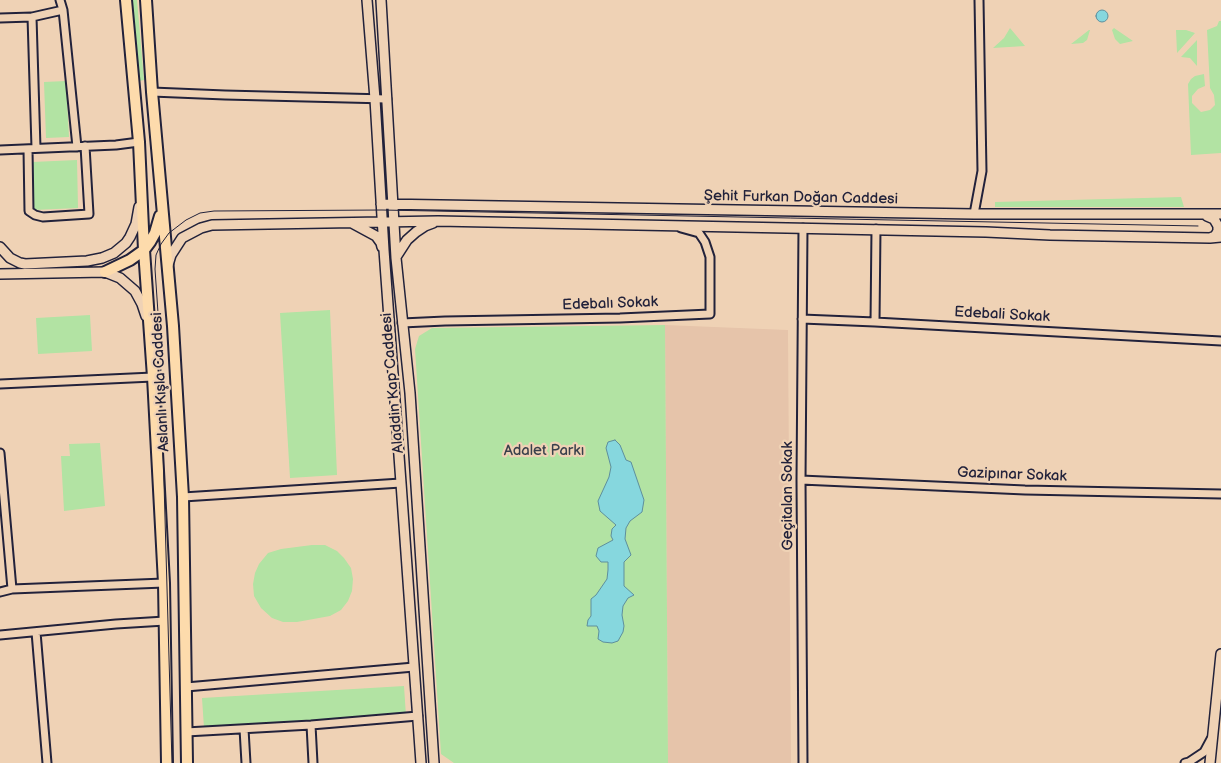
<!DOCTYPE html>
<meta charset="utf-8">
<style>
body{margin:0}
canvas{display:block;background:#efd2b5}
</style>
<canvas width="1221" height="763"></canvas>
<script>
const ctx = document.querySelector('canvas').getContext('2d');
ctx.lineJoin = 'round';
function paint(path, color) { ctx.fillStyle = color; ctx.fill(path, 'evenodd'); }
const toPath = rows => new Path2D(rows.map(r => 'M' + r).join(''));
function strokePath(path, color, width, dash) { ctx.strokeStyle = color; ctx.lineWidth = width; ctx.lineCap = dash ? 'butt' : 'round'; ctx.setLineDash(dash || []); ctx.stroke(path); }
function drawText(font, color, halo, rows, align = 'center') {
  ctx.font = font + ' "Balsamiq Sans",sans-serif'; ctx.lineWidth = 4.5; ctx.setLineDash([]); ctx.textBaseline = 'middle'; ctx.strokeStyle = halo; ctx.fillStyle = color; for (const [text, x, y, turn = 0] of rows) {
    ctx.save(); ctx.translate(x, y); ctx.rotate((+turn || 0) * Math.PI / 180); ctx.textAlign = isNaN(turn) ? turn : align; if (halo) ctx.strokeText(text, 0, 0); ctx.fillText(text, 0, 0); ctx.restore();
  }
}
const built = toPath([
 [665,325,788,330,791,763,668,763]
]);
const green = toPath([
 [131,0,137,0,144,80,139,81],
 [1219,21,1221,21,1221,153,1191,155,1188,84,1191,79,1195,76,1204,74,1205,86,1198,89,1192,96,1192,103,1201,112,1210,110,1215,105,1214,95,1210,88,1207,30,1217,26],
 [1010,28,1025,46,993,48,1004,38],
 [1114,28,1133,41,1120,44,1115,39,1112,30],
 [1089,30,1090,30,1087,40,1083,43,1071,44],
 [1186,30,1195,33,1177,53,1176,30],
 [1197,40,1197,66,1190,58,1181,57],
 [66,81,69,137,46,138,44,82],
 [77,160,78,208,34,210,32,162],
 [1181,197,1184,207,995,207,995,202],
 [330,310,337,475,290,478,280,313],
 [90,315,92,351,38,354,36,318],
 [665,325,668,763,454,763,441,754,415,349,419,336,432,328],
 [100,443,105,506,64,511,61,456,70,456,69,444],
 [312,545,325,545,337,551,344,558,351,568,353,579,352,591,348,601,341,610,330,616,297,622,283,622,272,618,261,608,254,596,253,584,255,573,259,564,268,553,281,549],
 [404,686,406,716,204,728,202,698]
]);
const water = toPath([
 '1096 16a6 6 0 1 1 12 0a6 6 0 1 1-12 0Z',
 [615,440,620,445,626,460,631,462,644,500,642,512,630,521,626,528,625,539,631,555,624,562,624,586,634,595,628,598,623,606,622,615,624,626,623,632,618,641,612,643,603,642,598,639,599,631,597,626,587,626,588,620,591,616,591,599,596,595,607,579,608,570,608,562,601,562,596,556,598,548,613,540,611,536,612,529,616,525,600,511,598,501,609,477,611,467,606,448,608,442,615,440]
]);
const minor = toPath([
 [60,0,63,10,77,147],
 [32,17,63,10],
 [0,18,32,17,36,148],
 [152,92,225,95,387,99],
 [28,149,29,211,35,215,43,217,89,214,85,146],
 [0,150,116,145,139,142],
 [974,214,982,171,979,0],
 [803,228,801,480,803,763],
 [876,229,875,322,1221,341],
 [802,319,875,322],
 [402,323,445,321,620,318,710,314,710,257,705,242,699,233,681,228],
 [0,384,153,377],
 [0,453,12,589],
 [801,480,1025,490,1221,494],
 [183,497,401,483],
 [0,592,12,589,164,583],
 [36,632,47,763],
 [0,635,116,624,165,621],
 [186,687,414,667],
 [311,725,313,763],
 [244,729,246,763],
 [186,732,311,725,418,716],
 [1185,763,1189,762,1204,752,1211,739]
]);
const tertiary = toPath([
 [367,0,375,99,384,250,401,483,421,763],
 [381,0,396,258,410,393,434,763],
 [381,204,974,214,1221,214],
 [1207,216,1214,219,1218,226,1218,231,1215,236,1210,238],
 [352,223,376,236,381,243,382,247],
 [0,247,10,258,20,263,25,264,87,261,102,258,114,253,126,243,130,237,136,224,139,207],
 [396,257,407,240,416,232,425,226,433,223],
 [168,265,171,255,182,238,201,228,212,225,438,221,986,232,1050,235,1210,238,1221,237],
 [0,274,105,272,120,278,135,291,142,304,146,316],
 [1210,763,1221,654]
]);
const primary = toPath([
 [126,0,139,142,144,250,153,377,164,583,167,763],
 [146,0,152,92,173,326,183,497,187,763],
 [105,272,130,260,144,250,150,242,155,233,160,216]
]);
const tram = toPath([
 [172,763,160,342,155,269,156,255,161,244,169,233,186,220,200,213,214,211,382,210,1198,226]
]);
const streetNames = [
 ["Şehit Furkan Doğan Caddesi",801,198,1],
 ["Edebalı Sokak",610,304,-2],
 ["Edebali Sokak",1002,315,3],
 ["Aslanlı Kışla Caddesi",161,382,-93],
 ["Aladdin Kap Caddesi",393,383,-95],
 ["Gazipınar Sokak",1012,475,2],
 ["Geçitalan Sokak",788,496,-90]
];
const parkNames = [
 ["Adalet Parkı",544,451]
];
paint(built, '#e6c4aa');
paint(green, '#b2e3a3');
paint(water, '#86d7de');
strokePath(water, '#5e8f9d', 1);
strokePath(minor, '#22223b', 11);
strokePath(tertiary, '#22223b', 12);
strokePath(primary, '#22223b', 14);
strokePath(minor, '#efd2b5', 7);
strokePath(tertiary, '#efd2b5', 9);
strokePath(primary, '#fddbac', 10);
strokePath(tram, '#22223b', 1);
drawText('15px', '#22223b', '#efd2b5', streetNames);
drawText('15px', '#383f4b', '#efd2b5', parkNames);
</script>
